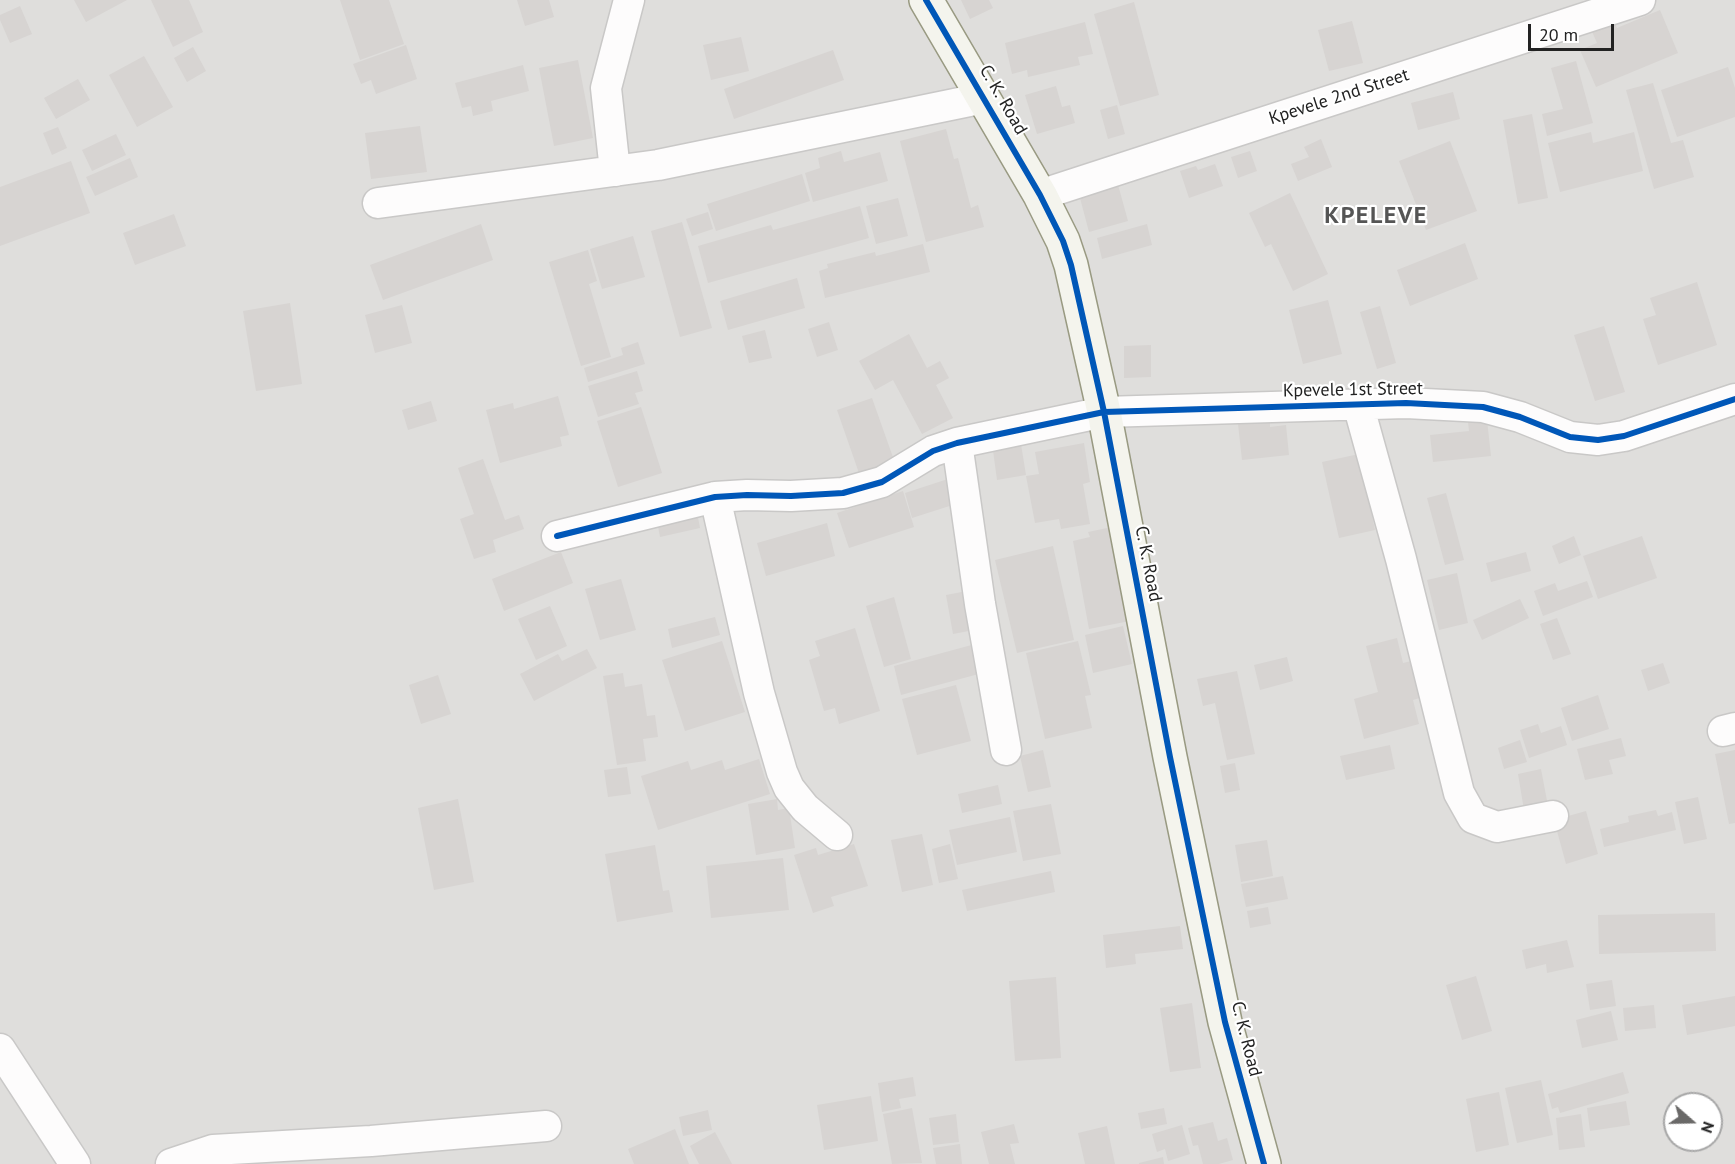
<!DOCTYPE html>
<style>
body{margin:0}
#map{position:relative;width:1735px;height:1164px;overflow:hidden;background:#f0eeeb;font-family:"PT Sans",sans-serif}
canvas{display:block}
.north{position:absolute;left:1663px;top:1092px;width:60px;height:60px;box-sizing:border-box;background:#fff;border:2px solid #a7a7a7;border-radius:50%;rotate:110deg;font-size:16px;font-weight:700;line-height:24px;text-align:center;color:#222}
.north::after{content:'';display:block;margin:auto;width:21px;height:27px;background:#6a6968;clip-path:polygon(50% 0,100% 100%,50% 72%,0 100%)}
.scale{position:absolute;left:1528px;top:24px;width:86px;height:27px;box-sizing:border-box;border:3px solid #222;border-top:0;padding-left:8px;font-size:18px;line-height:21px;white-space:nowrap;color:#222;-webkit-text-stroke:4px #fff;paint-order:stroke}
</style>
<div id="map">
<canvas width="1735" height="1164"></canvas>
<div class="north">N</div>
<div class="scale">20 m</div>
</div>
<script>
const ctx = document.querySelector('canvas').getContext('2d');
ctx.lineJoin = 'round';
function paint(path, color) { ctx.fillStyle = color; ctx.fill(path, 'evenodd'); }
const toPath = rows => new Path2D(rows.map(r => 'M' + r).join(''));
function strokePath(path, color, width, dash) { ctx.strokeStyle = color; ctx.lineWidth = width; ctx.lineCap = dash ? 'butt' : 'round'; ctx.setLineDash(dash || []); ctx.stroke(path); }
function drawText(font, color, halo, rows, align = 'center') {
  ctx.font = font + ' "PT Sans",sans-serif'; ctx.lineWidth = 4.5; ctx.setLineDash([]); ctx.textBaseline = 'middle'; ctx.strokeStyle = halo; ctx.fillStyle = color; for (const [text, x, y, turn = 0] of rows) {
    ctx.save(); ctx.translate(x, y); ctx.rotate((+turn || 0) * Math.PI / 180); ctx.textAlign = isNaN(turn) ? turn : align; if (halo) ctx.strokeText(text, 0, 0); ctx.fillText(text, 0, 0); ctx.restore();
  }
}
const residential = toPath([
 [0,0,1735,0,1735,1164,0,1164],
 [1675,1104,1711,1104,1711,1140,1675,1140]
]);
const building = toPath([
 [74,0,127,0,86,22],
 [151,0,189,0,203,32,173,47],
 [340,0,389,0,404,44,360,60],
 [517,0,549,0,554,17,525,26],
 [961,0,989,0,993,8,970,19],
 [1134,2,1159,95,1120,106,1094,14],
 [20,6,32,34,10,43,0,20,0,15],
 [1660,10,1678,53,1596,87,1580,50,1597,43,1590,27,1613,18,1617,28],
 [1352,21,1363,63,1329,71,1318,30],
 [1085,22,1093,54,1078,57,1080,65,1028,77,1027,70,1012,74,1005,43],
 [741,37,749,71,711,80,703,45],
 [406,45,417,79,376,94,371,80,361,84,353,64],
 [193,47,206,71,187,82,174,58],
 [833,50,844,80,734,119,724,89],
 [144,56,173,107,137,127,109,75],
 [578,60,593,138,554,146,539,68],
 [1576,61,1593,123,1547,136,1542,114,1563,109,1551,68],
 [523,65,529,91,491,101,493,111,473,116,471,106,462,108,455,83],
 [1728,67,1735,88,1735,117,1677,137,1661,90],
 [78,79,90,100,56,119,44,98],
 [1653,83,1671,143,1683,140,1694,177,1654,189,1626,90],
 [1056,86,1062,107,1070,105,1075,123,1037,134,1025,95],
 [1453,92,1460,119,1418,130,1411,103],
 [1117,105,1125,134,1108,139,1100,110],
 [1532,114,1548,198,1518,204,1503,120],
 [420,126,427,172,371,179,365,133],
 [58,127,67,148,52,155,43,133],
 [946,129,954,159,958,158,971,208,978,205,984,227,926,242,900,141],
 [1591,132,1593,143,1634,132,1643,171,1560,192,1548,143],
 [116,134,126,155,92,171,82,150],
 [1321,139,1332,167,1298,181,1291,164,1309,157,1304,147],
 [1450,141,1477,211,1426,230,1399,161],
 [841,151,844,162,880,152,888,181,813,202,805,173,820,168,818,158],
 [1250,151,1257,171,1238,178,1231,157],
 [130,158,138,177,95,196,86,177],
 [71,161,90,213,0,246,0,187],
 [1215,164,1223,186,1189,198,1180,171,1196,166,1198,170],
 [802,174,810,201,716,231,707,204],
 [1117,181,1128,221,1089,232,1080,198,1101,192,1099,186],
 [1290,193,1328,274,1293,291,1271,244,1265,247,1249,213],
 [898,198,908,236,876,244,866,206],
 [860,206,869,238,708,283,698,246,771,225,773,230],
 [708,212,713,229,692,236,686,219],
 [174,214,186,246,135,265,123,233],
 [682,222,712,328,680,337,651,231],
 [481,224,493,260,383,300,370,265],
 [1147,224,1152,245,1102,259,1097,238],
 [633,236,645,277,602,289,590,249],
 [1465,243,1478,279,1410,306,1397,270],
 [923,244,930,272,825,298,819,271,828,268,827,264,875,252,876,256],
 [588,250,597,281,589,284,611,357,581,366,549,262],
 [797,278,805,308,728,330,720,301],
 [1697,282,1717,345,1658,365,1643,319,1656,315,1650,298],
 [1328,300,1342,354,1303,364,1289,310],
 [290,303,302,384,256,391,243,311],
 [402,305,412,343,375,353,365,315],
 [1380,306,1396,363,1377,369,1360,312],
 [829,322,838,350,817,357,808,329],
 [1604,326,1625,392,1595,401,1574,335],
 [765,330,772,358,749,363,742,336],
 [909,334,927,368,940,361,949,378,936,385,953,418,922,434,893,380,875,390,859,361],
 [638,342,645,364,588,382,584,368,623,355,621,348],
 [1151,345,1151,377,1124,378,1124,346],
 [637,371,643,391,635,393,639,404,598,417,588,386],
 [558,396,569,435,560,437,562,446,500,463,486,410,513,403,514,409],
 [872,398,895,463,860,476,837,410],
 [431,401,437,421,408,430,402,410],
 [641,407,662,473,618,487,597,421],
 [1487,420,1491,456,1433,462,1430,435,1469,431,1468,422],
 [1270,421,1270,427,1286,425,1289,455,1242,460,1238,424],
 [1020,438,1026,475,997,480,992,443],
 [1084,443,1090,482,1083,484,1090,524,1061,529,1059,519,1035,523,1026,476,1039,474,1035,452],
 [1359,454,1375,530,1339,538,1322,462],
 [483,459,505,520,519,515,524,529,493,540,496,552,474,559,460,519,474,514,458,468],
 [954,477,962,502,912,518,905,493],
 [903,491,914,527,849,548,837,513],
 [1446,493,1464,560,1445,565,1427,498],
 [696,507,700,528,660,537,656,516],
 [827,523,835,556,766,576,757,543],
 [1117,526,1135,620,1089,629,1073,541,1090,537,1088,532],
 [1574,536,1581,555,1559,564,1552,546],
 [1642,536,1657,578,1598,599,1583,556],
 [1053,546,1074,640,1017,653,995,560],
 [561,552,573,583,504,611,492,579],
 [1526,552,1531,571,1491,582,1486,563],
 [1457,573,1468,623,1439,630,1427,580],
 [621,579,636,630,600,640,585,589],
 [1587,581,1593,597,1543,616,1534,591,1555,583,1558,591],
 [967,591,974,630,953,634,946,595],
 [894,597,911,659,884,667,866,606],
 [1520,599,1529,618,1482,640,1473,620],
 [550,606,567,646,536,660,518,619],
 [715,617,720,635,672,648,668,629],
 [1557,618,1571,654,1553,660,1540,624],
 [1123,626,1132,664,1093,673,1085,635],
 [855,628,880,711,839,724,835,708,824,711,809,660,820,656,815,641],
 [1397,638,1403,663,1416,660,1426,696,1413,700,1419,724,1364,739,1354,699,1378,692,1366,646],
 [722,641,745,712,685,731,662,660],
 [1078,641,1091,695,1085,696,1092,728,1045,739,1026,653],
 [979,643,986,672,901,695,894,666],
 [587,649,597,668,534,701,520,674,558,654,562,661],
 [1287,657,1293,681,1260,690,1254,665],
 [1663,663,1670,683,1648,691,1641,670],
 [1237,671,1255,754,1227,760,1215,703,1203,706,1197,679],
 [623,673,625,687,642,684,647,716,655,715,658,737,643,739,646,761,617,765,603,676],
 [438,675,451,714,421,724,409,685],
 [956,685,971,741,917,755,902,699],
 [1598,695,1609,729,1572,741,1561,708],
 [1538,724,1541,733,1561,726,1567,745,1529,758,1520,730],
 [1621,738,1626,756,1609,760,1613,774,1585,780,1577,749],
 [1520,740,1527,762,1504,769,1498,748],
 [1390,745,1395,769,1346,780,1340,756],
 [1043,750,1051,787,1028,792,1020,756],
 [1735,750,1735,823,1729,824,1715,754],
 [759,759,770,794,658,830,641,776,688,761,691,770,722,760,725,770],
 [1235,763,1240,790,1225,793,1220,766],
 [627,767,631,794,608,797,604,770],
 [1541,769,1548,806,1524,810,1518,774],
 [998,785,1002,804,962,813,958,794],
 [1698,797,1707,839,1684,844,1675,802],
 [458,799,474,882,434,890,418,808],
 [777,799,778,810,789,808,795,848,756,855,748,804],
 [1051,804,1061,854,1023,861,1013,811],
 [1656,810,1658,816,1672,812,1676,830,1604,847,1600,829,1629,822,1628,816],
 [1586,811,1598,854,1566,864,1554,820],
 [1010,817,1017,852,957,865,949,830],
 [922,834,933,885,902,892,891,840],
 [1267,840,1273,876,1241,882,1235,845],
 [854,844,868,886,831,897,834,906,813,913,794,855,816,848,818,855],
 [950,844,958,879,939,883,932,849],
 [655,845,663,891,669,890,673,912,617,922,605,854],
 [783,858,789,910,711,918,706,866],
 [1051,871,1055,892,967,911,962,890],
 [1283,876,1288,899,1246,907,1241,884],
 [1268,907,1271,924,1250,928,1247,911],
 [1715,913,1716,951,1599,954,1598,915],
 [1180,926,1183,949,1135,954,1136,964,1106,968,1103,935],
 [1567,940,1574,967,1547,973,1546,964,1526,969,1522,950],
 [1476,976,1492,1031,1462,1040,1446,985],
 [1056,977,1061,1058,1015,1061,1009,981],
 [1612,980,1616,1006,1590,1010,1586,984],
 [1735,996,1735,1026,1687,1035,1682,1005],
 [1192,1003,1201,1068,1170,1072,1160,1008],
 [1654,1005,1656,1028,1625,1031,1623,1008],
 [1611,1011,1618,1040,1582,1048,1576,1020],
 [1623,1072,1629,1093,1560,1113,1558,1107,1552,1109,1548,1094],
 [913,1077,916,1096,899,1099,901,1108,882,1112,878,1083],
 [1541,1080,1553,1135,1517,1143,1505,1088],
 [1499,1092,1509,1145,1476,1152,1466,1099],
 [871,1096,878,1141,824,1150,817,1105],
 [1626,1101,1630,1125,1590,1131,1587,1108],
 [912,1108,922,1163,892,1164,883,1114],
 [1164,1108,1167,1124,1141,1129,1138,1113],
 [708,1110,712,1130,683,1136,679,1117],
 [956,1114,959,1142,933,1145,929,1118],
 [1581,1114,1585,1147,1559,1150,1556,1118],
 [1213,1122,1218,1141,1227,1138,1233,1160,1219,1164,1203,1164,1198,1145,1193,1146,1188,1128],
 [1014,1124,1019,1143,1010,1144,1015,1164,989,1164,981,1132],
 [1182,1125,1190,1154,1168,1161,1165,1149,1157,1152,1152,1134],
 [1107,1126,1115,1164,1085,1164,1078,1133],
 [675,1129,689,1164,634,1164,628,1149],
 [715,1132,732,1164,699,1164,690,1146],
 [960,1144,962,1164,936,1164,933,1148],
 [1163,1157,1164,1164,1139,1164,1139,1163]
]);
const street = toPath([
 [615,171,606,88,629,0],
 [1040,195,1640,0],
 [378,203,658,165,984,98],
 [1358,404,1401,559,1459,793,1473,818,1497,827,1553,816],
 [957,443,980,604,1006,750],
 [715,497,759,693,782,772,789,788,805,808,837,835],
 [557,536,715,497,747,495,791,496,843,493,882,482,933,451,957,443,1104,412,1406,403,1483,407,1520,417,1570,437,1598,440,1624,436,1735,399],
 [1723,731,1735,728],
 [0,1049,75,1164],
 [171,1164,213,1150,371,1141,546,1126]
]);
const secondary = toPath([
 [926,0,1040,195,1063,241,1071,265,1104,412,1170,757,1225,1022,1264,1164]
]);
const cycleway = toPath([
 [926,0,1040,195,1063,241,1071,265,1104,412,1170,757,1225,1022,1264,1164],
 [557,536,715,497,747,495,791,496,843,493,882,482,933,451,957,443,1104,412,1406,403,1483,407,1520,417,1570,437,1598,440,1624,436,1735,399]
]);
const streetNames = [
 ["Kpevele 2nd Street",1339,97,-18],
 ["C. K. Road",1003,100,60],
 ["Kpevele 1st Street",1353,390,-1],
 ["C. K. Road",1148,564,79],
 ["C. K. Road",1246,1039,76]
];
const districtNames = [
 ["KPELEVE",1376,216]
];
paint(residential, '#dfdedc');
paint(building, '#d7d4d2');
strokePath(street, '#c9c8c7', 33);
strokePath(secondary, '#999a82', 36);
strokePath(street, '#fdfcfc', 30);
strokePath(secondary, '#f4f4ed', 33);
strokePath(cycleway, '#0057b8', 6);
drawText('18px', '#222', '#fff', streetNames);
ctx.letterSpacing = '1.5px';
drawText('bold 24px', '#555', '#fff', districtNames);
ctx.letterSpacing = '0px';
</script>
